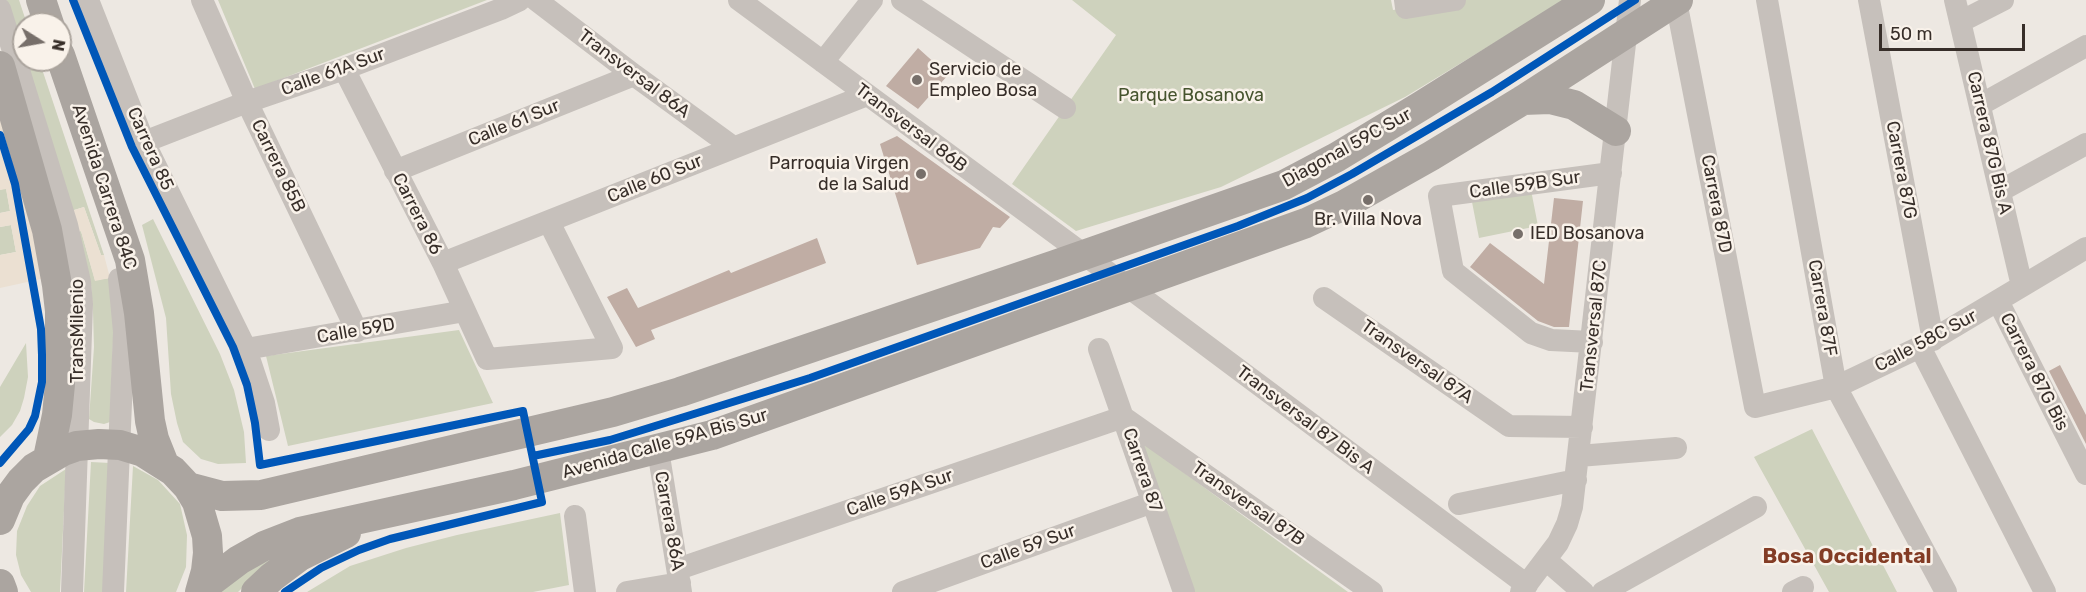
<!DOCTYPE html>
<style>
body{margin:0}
#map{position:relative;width:2086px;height:592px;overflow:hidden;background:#ede8e2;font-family:Rubik,sans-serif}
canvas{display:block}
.north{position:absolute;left:12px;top:12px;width:60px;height:60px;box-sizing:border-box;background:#f9f2ea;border:2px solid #aba49d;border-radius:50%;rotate:101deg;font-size:16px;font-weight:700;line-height:24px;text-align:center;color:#372e29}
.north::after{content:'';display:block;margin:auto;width:21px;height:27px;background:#776f6a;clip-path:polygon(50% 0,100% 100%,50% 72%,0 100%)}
.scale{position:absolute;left:1879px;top:24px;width:146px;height:27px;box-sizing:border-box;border:3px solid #372e29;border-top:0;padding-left:8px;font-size:18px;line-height:21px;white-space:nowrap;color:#372e29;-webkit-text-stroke:4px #f9f2ea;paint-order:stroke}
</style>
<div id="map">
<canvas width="2086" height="592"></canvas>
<div class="north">N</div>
<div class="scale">50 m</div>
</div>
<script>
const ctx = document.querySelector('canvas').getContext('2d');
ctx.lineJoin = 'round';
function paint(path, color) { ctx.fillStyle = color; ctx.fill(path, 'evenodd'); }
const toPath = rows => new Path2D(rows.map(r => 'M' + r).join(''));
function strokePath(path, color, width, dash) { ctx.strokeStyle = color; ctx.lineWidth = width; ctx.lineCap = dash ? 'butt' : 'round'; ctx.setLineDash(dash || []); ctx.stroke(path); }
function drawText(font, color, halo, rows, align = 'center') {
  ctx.font = font + ' Rubik,sans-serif'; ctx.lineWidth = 5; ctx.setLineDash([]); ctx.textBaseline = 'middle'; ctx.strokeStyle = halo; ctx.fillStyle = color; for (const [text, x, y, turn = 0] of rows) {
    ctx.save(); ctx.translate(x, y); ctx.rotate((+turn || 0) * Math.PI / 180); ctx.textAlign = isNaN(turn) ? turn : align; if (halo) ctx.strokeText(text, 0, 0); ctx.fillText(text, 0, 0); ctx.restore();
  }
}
const green = toPath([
 [6,0,19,0,27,24,24,24,24,59],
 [218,0,487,0,255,89],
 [1072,0,1391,0,1393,10,1456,0,1565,0,1405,97,1221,187,1076,231,1012,184,1116,35],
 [24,60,39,60,104,255,101,255,84,207,71,211],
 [6,188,10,211,0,213,0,190],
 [1531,190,1538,226,1479,238,1472,202],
 [153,219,220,354,234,390,244,432,246,463,218,464,201,459,183,442,177,423,171,394,166,318,142,225],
 [11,225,16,252,0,255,0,227],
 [81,231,95,280,110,278,114,315,110,422,104,424,94,422,89,419,94,347,93,312,91,284,78,232],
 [459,330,493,403,288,446,266,356],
 [26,343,28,377,24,398,20,411,12,425,0,437,0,387],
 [1812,429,1897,592,1829,592,1754,457],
 [1139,440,1348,592,1191,592],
 [91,462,110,463,103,592,84,592],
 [133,466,158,480,180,504,187,535,186,567,176,592,126,592],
 [66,469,60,592,31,592,21,575,16,555,17,531,27,506,40,486],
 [560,513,569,585,533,592,307,592,350,566,406,548,457,535],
 [273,558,238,592,220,592,242,574]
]);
const plaza = toPath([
 [0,118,18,176,35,243,41,279,0,288,0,255,16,252,11,225,0,227,0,213,10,211,6,189,0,190],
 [84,207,101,255,104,255,110,278,95,281,81,231,78,232,71,211]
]);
const building = toPath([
 [918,48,948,75,918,109,886,86],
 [897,136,1010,217,1000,228,993,227,980,248,917,265,880,144],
 [1554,198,1583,201,1569,327,1554,327,1538,321,1470,267,1490,243,1544,284],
 [817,238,826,263,651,330,655,339,636,347,607,297,627,288,638,308,729,270,731,273],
 [2060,365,2086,415,2086,444,2049,371]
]);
const minor = toPath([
 [88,0,144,142,246,349,264,403,269,430],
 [202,0,247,102,357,331],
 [536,0,634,75,733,147],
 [739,0,1128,287,1527,585],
 [902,0,1065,108],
 [1405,0,1406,8,1455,0],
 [1767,0,1836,387,1946,592],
 [1869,0,1933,340],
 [1955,0,2022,286],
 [1676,1,1755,407,1836,387,1920,347,2086,248],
 [0,9,67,225,80,282,82,304,72,592],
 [1960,22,2003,0],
 [823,62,872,0],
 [344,69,443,263,487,359,612,348,549,222],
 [1980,105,2086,46],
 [144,142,247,102,344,69,501,9,520,0],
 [395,171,634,75],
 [2000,191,2086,144],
 [443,263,867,95],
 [1324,298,1509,426,1582,427],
 [1998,301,2086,474],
 [1592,342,1551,340,1531,333,1453,271,1439,196,1611,173],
 [1920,347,2045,592],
 [246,349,465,311],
 [1099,349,1184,592],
 [658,450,681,592],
 [1579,456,1676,448],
 [1459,504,1576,480],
 [575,516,585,592],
 [1546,560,1583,592],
 [678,569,1123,417,1372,592],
 [113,592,124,332,119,279],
 [627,592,680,583],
 [903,592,1153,502],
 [1521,592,1558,543,1567,524,1572,507,1630,0],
 [1603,592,1756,507],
 [1793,592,1803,587]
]);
const major = toPath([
 [41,0,49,24],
 [60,55,130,260,139,313,150,421,154,439,164,464],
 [0,66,47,230,57,285,60,311,60,384,57,415,48,458],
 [1523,100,1550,99,1574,105,1616,131],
 [188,487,222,496,261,495,613,412,680,392,1055,265,1284,185,1337,157,1421,106,1590,0],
 [0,520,10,496,21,481,34,468,63,451,77,446,99,444,120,445,143,452,173,471,188,487,197,502,207,536,208,553,206,571,200,592],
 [0,584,3,592],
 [202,588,239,560,264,546,300,532,514,485,712,435,1306,223,1344,205,1431,156,1523,100,1678,0],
 [256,592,272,577,300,556,346,533]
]);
const cycleway = toPath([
 [73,0,132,147,233,347,247,385,255,423,260,465,523,411,542,502,390,539,359,550,321,568,285,592],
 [0,135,15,184,41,329,42,355,42,382,35,416,29,429,0,463],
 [533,456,610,440,810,378,1238,226,1307,198,1352,174,1492,92,1635,0]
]);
const markers = [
 [917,80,6,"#776f6a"],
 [921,174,6,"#776f6a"],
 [1368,200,6,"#776f6a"],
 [1518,234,6,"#776f6a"]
];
const poiNames = [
 ["Servicio de",929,70],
 ["Empleo Bosa",929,91],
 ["Parroquia Virgen",909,164,"right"],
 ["de la Salud",909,185,"right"],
 ["Br. Villa Nova",1368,220,"center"],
 ["IED Bosanova",1530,234]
];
const streetNames = [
 ["Calle 61A Sur",333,72,-20],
 ["Transversal 86A",634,74,37],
 ["Calle 61 Sur",514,123,-22],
 ["Transversal 86B",911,128,37],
 ["Carrera 87G Bis A",1989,143,77],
 ["Diagonal 59C Sur",1347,148,-29],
 ["Carrera 85",150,149,66],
 ["Carrera 85B",278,166,64],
 ["Carrera 87G",1901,170,79],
 ["Calle 60 Sur",655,179,-22],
 ["Calle 59B Sur",1525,185,-8],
 ["Avenida Carrera 84C",104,187,72],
 ["Carrera 87D",1716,204,79],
 ["Carrera 86",417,214,63],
 ["Carrera 87F",1822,308,80],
 ["Transversal 87C",1594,326,-84],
 ["TransMilenio",78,331,-90],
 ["Calle 59D",356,331,-10],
 ["Calle 58C Sur",1926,341,-28],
 ["Transversal 87A",1417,362,35],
 ["Carrera 87G Bis",2034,372,63],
 ["Transversal 87 Bis A",1305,420,37],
 ["Avenida Calle 59A Bis Sur",665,444,-16],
 ["Carrera 87",1142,470,71],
 ["Calle 59A Sur",900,493,-19],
 ["Transversal 87B",1248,504,35],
 ["Carrera 86A",669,521,80],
 ["Calle 59 Sur",1028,547,-20]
];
const parkNames = [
 ["Parque Bosanova",1191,96]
];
const quarterNames = [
 ["Bosa Occidental",1847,557]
];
paint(green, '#ced2bd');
paint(plaza, '#ebe0d2');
paint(building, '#c0ada4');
strokePath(minor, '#c6c0bb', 22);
strokePath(major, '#aba5a0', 30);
strokePath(cycleway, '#0057b8', 8);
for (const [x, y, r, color] of markers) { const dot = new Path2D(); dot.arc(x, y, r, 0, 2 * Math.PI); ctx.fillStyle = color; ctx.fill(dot); strokePath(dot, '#f9f2ea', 2); }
drawText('18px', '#372e29', '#f9f2ea', poiNames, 'left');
drawText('18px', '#372e29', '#f9f2ea', streetNames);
drawText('18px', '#46542e', '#f9f2ea', parkNames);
drawText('bold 21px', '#833c25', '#f9f2ea', quarterNames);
</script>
